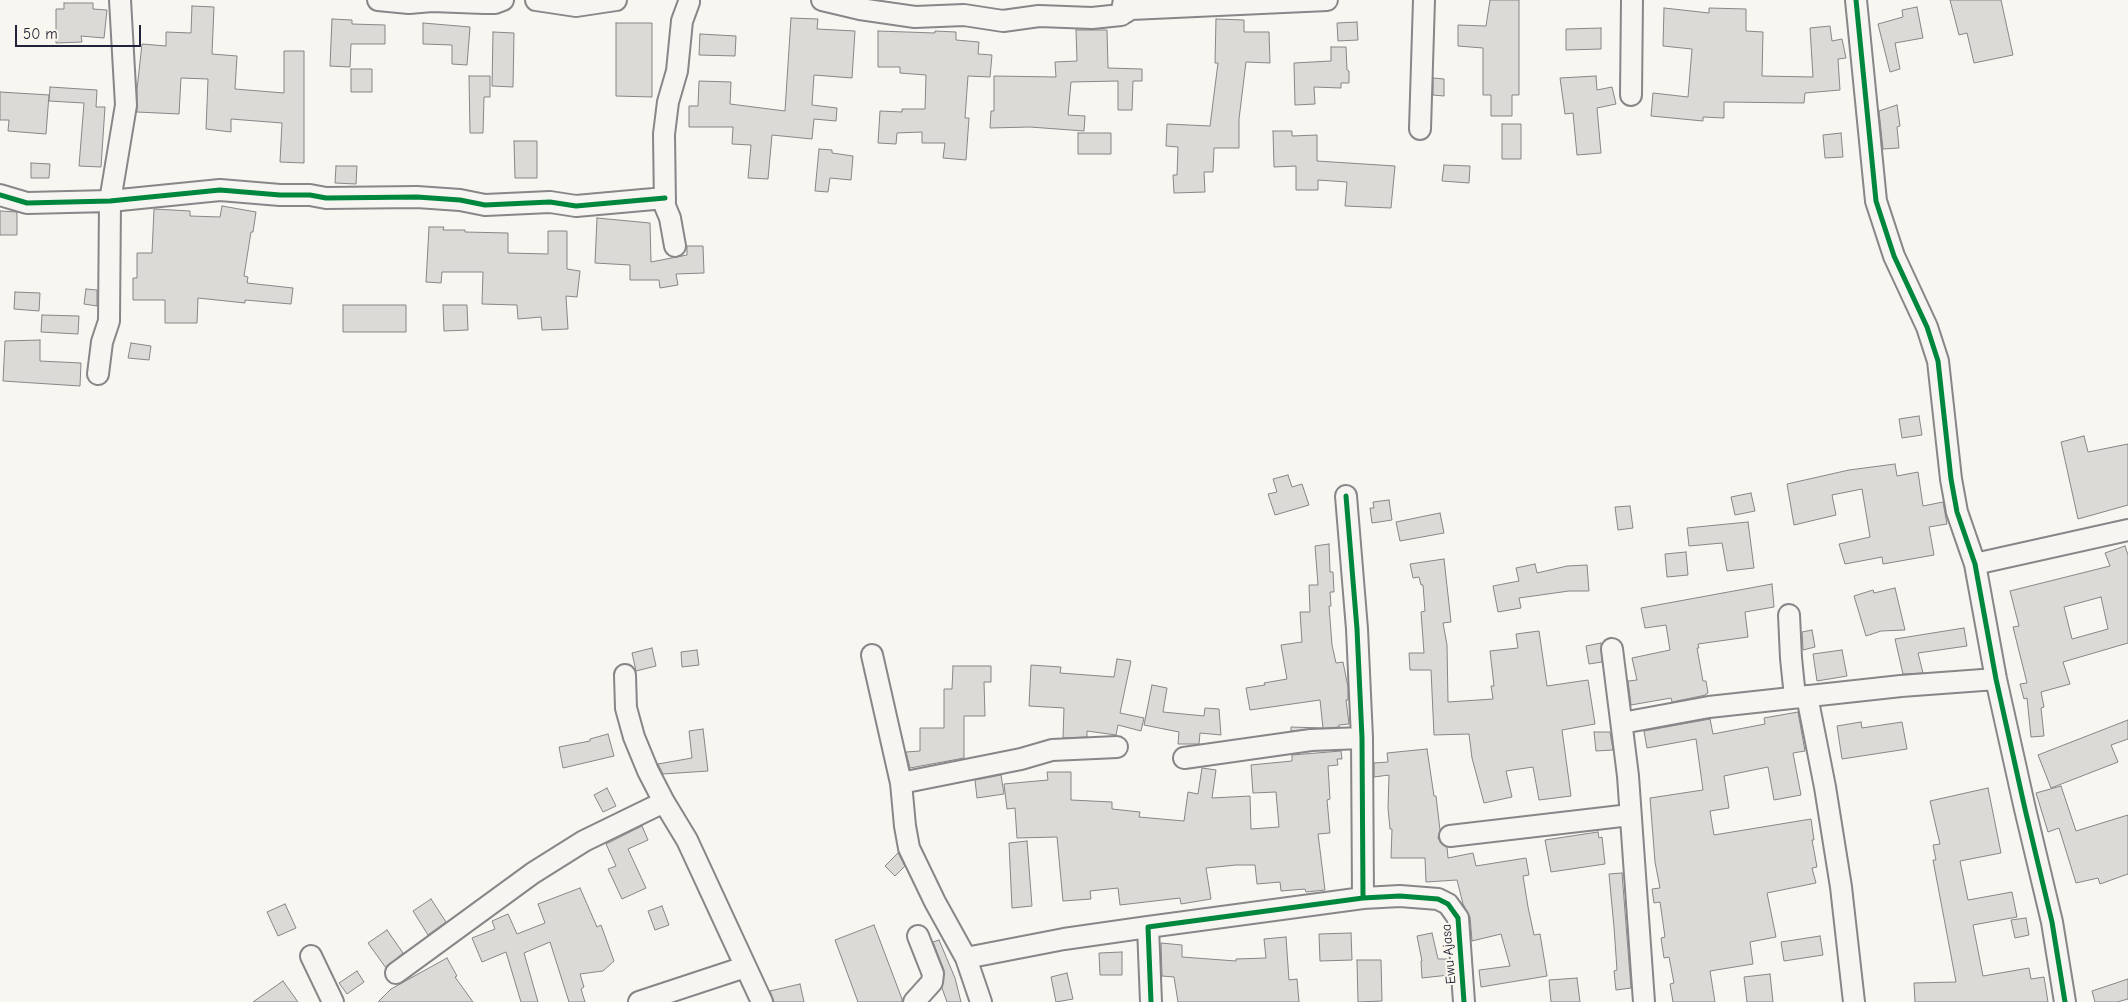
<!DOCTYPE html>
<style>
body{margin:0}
#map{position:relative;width:2128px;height:1002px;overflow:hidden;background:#f8f6f0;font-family:"Comic Neue",sans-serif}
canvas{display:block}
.scale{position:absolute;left:15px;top:25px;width:126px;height:22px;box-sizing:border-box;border:2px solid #22223b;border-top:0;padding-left:6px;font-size:15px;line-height:18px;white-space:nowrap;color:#22223b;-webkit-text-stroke:4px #fbf7ec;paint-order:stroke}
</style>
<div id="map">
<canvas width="2128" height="1002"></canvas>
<div class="scale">50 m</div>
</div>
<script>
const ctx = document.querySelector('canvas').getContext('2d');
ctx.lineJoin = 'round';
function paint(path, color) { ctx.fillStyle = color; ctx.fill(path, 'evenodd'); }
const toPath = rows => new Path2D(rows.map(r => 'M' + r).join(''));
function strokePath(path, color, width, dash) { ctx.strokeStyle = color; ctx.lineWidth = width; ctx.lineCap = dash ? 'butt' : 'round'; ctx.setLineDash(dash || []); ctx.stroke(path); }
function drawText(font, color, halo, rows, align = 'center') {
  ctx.font = font + ' "Comic Neue",sans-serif'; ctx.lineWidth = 4; ctx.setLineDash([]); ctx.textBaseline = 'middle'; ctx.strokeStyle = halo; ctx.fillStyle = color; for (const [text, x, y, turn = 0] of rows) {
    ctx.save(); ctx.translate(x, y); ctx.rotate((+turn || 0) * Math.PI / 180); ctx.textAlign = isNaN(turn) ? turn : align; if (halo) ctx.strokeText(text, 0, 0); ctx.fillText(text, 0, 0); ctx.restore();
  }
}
const building = toPath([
 [1490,0,1519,0,1519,95,1512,95,1512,116,1491,116,1491,95,1483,95,1483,48,1458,46,1458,25,1486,26,1490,0],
 [1950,0,2001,0,2013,55,1974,63,1967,33,1959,35,1950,0],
 [64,3,93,3,93,9,107,10,104,38,81,36,82,42,56,43,56,9,64,9,64,3],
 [192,6,214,7,212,54,237,56,235,89,284,93,284,51,304,51,304,163,280,162,282,123,231,119,231,132,206,129,208,79,181,78,179,114,137,112,137,89,142,44,166,46,166,32,191,33,192,6],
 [1917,7,1923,38,1895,43,1900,69,1890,72,1878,24,1903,17,1902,10,1917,7],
 [1664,8,1709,13,1709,8,1746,9,1746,31,1763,32,1762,76,1813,77,1810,28,1830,26,1832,41,1842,39,1846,58,1838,59,1840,90,1805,93,1804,103,1724,102,1724,118,1703,117,1703,121,1651,116,1653,93,1688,97,1692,49,1663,46,1664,8],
 [791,18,818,19,817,29,855,31,852,78,814,75,812,105,837,108,836,121,814,119,812,139,772,135,768,179,748,178,751,145,732,144,733,127,689,127,689,106,698,106,699,81,731,82,730,104,785,111,791,18],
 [332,19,352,20,352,24,385,25,385,44,351,44,350,67,330,66,332,19],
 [1216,19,1244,20,1244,32,1269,32,1270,63,1246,62,1239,119,1239,148,1214,148,1213,172,1204,172,1205,192,1174,193,1173,175,1177,175,1178,147,1166,146,1167,124,1210,126,1218,63,1215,63,1216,19],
 [1357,22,1358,40,1338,41,1337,23,1357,22],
 [423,23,470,27,467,65,452,64,452,45,423,44,423,23],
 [616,23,652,23,652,97,616,96,616,23],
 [1601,28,1601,49,1566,50,1566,29,1601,28],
 [1076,30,1107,30,1108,68,1142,69,1142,81,1133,81,1132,110,1118,110,1118,81,1071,82,1068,115,1085,116,1084,131,1030,127,990,128,991,111,994,111,994,76,1056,77,1055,62,1077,61,1076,30],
 [878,31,935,33,935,31,956,32,956,40,979,42,978,54,992,55,990,77,968,76,965,118,969,118,966,160,943,158,945,143,922,143,922,132,897,133,896,144,878,143,880,111,902,112,902,109,925,109,926,75,900,73,900,67,878,67,878,31],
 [493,32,514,33,513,87,492,86,493,32],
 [700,34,736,36,735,56,699,55,700,34],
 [1331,47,1346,47,1347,70,1349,71,1349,83,1341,83,1341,88,1314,87,1315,104,1295,105,1294,63,1331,61,1331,47],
 [351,69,372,69,372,92,351,92,351,69],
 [469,76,490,76,490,97,484,97,483,133,470,133,469,76],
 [1596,76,1597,90,1612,87,1616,104,1597,108,1601,153,1577,155,1573,113,1565,114,1560,78,1596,76],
 [1433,78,1444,79,1444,96,1433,95,1433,78],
 [50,87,97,90,96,107,105,107,101,167,79,166,84,103,49,101,50,87],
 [0,92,49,95,46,134,8,131,9,120,0,120,0,92],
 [1897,105,1900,126,1897,127,1899,148,1883,149,1879,111,1897,105],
 [1502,124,1521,124,1521,159,1502,159,1502,124],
 [1273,131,1292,131,1292,136,1317,135,1317,161,1395,166,1391,208,1345,206,1347,182,1318,180,1318,190,1296,190,1296,166,1274,167,1273,131],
 [1078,133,1111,133,1111,154,1078,154,1078,133],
 [1841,133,1843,157,1825,158,1823,135,1841,133],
 [514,141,537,141,537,178,515,178,514,141],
 [819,149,832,150,832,153,853,156,851,180,830,178,828,192,815,191,819,149],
 [31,163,50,164,49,178,31,178,31,163],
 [1444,165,1470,166,1469,183,1442,181,1444,165],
 [336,166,357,166,356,184,335,183,336,166],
 [222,206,256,212,253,232,251,232,244,276,248,277,247,283,293,288,291,304,245,300,245,303,198,298,197,323,165,323,165,300,133,300,133,278,137,278,137,253,152,253,154,209,190,211,190,216,220,217,222,206],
 [0,211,17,212,17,235,0,235,0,211],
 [597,218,650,223,651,262,687,255,687,246,703,246,704,273,676,274,678,285,660,288,659,280,630,280,630,265,595,263,597,218],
 [429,227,444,227,443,230,465,230,465,232,508,233,508,253,548,254,548,231,567,231,567,269,580,271,577,297,566,296,568,329,542,330,541,317,518,319,517,305,482,304,483,272,442,272,441,283,426,282,429,227],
 [86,289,97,290,97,306,84,304,86,289],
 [15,292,40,293,39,311,14,309,15,292],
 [343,305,406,305,406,332,343,332,343,305],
 [443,305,467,305,468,330,444,331,443,305],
 [42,315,79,316,78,334,41,332,42,315],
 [40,340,40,361,81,363,80,386,3,381,5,341,40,340],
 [131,343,151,346,149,360,128,358,131,343],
 [1919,416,1922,435,1902,438,1899,419,1919,416],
 [2084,436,2088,452,2128,444,2128,505,2078,519,2061,442,2084,436],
 [1895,464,1897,476,1918,472,1923,506,1943,502,1947,524,1929,527,1934,555,1883,564,1882,557,1845,564,1839,544,1870,537,1862,489,1832,495,1836,515,1794,525,1787,484,1849,470,1895,464],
 [1288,475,1292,487,1302,484,1309,505,1275,515,1268,494,1277,492,1273,479,1288,475],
 [1751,493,1755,511,1735,515,1731,497,1751,493],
 [1389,500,1392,520,1372,523,1370,508,1374,508,1373,502,1389,500],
 [1630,506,1633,528,1618,530,1615,507,1630,506],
 [1440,513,1444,533,1400,541,1396,522,1440,513],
 [1748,522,1754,568,1727,571,1722,543,1689,546,1687,528,1748,522],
 [1329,544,1330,572,1333,572,1334,592,1330,592,1331,606,1329,606,1332,645,1336,663,1343,662,1348,687,1348,700,1346,700,1349,724,1339,725,1339,727,1291,731,1291,727,1323,728,1320,700,1250,710,1246,688,1265,685,1264,683,1287,679,1281,645,1302,642,1300,612,1310,612,1309,585,1318,585,1315,546,1329,544],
 [2125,546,2128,555,2128,643,2063,662,2070,684,2041,692,2044,707,2041,708,2044,736,2031,737,2027,698,2024,699,2020,684,2027,683,2013,627,2019,626,2010,591,2110,566,2105,553,2125,546],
 [2101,597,2108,629,2072,639,2064,607,2101,597],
 [1686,552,1688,575,1667,577,1665,554,1686,552],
 [1444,559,1451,622,1443,623,1447,645,1448,702,1493,699,1491,686,1494,686,1490,651,1518,648,1516,634,1539,631,1547,686,1588,680,1595,724,1562,730,1571,796,1539,800,1533,767,1506,771,1512,797,1484,803,1472,758,1469,734,1434,735,1431,670,1410,670,1409,653,1424,653,1421,612,1425,611,1423,585,1421,585,1419,577,1413,578,1410,564,1444,559],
 [1535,564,1537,573,1567,566,1587,565,1589,591,1569,591,1519,598,1521,608,1498,612,1493,586,1519,581,1516,568,1535,564],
 [1772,584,1774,607,1745,612,1748,637,1698,644,1699,648,1697,648,1703,681,1706,681,1708,693,1706,694,1706,695,1672,702,1671,698,1631,705,1628,681,1637,680,1632,658,1670,650,1666,625,1645,628,1641,608,1772,584],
 [1895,588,1905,630,1881,631,1866,636,1854,596,1873,590,1874,593,1895,588],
 [1964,628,1967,646,1918,653,1923,673,1903,674,1895,639,1964,628],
 [1812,630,1815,647,1803,650,1802,632,1812,630],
 [1601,643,1602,662,1589,664,1586,646,1601,643],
 [652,648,656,666,636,671,632,653,652,648],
 [697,650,699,665,682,667,681,652,697,650],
 [1842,650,1847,676,1817,681,1813,654,1842,650],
 [1117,659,1131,661,1120,713,1144,718,1141,731,1118,725,1116,735,1087,731,1087,737,1063,738,1064,708,1029,706,1031,665,1061,667,1060,673,1114,677,1117,659],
 [953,666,991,666,991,682,984,682,985,716,964,716,964,758,910,768,906,752,920,751,920,728,944,728,944,689,952,689,953,666],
 [1152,685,1167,688,1163,712,1204,716,1205,708,1219,709,1221,735,1200,733,1199,744,1178,744,1179,732,1144,725,1152,685],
 [1798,712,1805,751,1793,753,1801,795,1774,800,1768,767,1724,776,1729,808,1710,811,1714,835,1811,819,1814,840,1812,840,1817,867,1812,868,1816,883,1767,893,1776,937,1750,942,1753,964,1710,971,1715,1002,1673,1002,1670,984,1674,983,1669,957,1664,958,1661,938,1665,937,1660,902,1654,903,1652,889,1660,888,1655,862,1650,798,1703,790,1696,739,1647,748,1644,731,1710,719,1713,734,1765,724,1764,718,1798,712],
 [2128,720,2128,739,2111,745,2118,762,2051,788,2038,755,2128,720],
 [1861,722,1862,728,1902,722,1907,749,1842,759,1837,726,1861,722],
 [703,729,708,771,663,774,658,764,692,758,689,731,703,729],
 [1594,732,1610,732,1613,750,1596,751,1594,732],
 [608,734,614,756,563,768,559,747,590,741,590,739,608,734],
 [1427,749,1434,796,1436,796,1440,830,1438,838,1441,843,1447,847,1448,858,1473,853,1476,866,1526,858,1529,875,1523,876,1528,907,1534,935,1540,934,1547,976,1481,987,1479,970,1510,966,1501,934,1472,941,1470,917,1463,904,1457,880,1426,882,1425,858,1391,858,1392,829,1390,829,1388,808,1389,775,1374,777,1374,763,1388,762,1387,753,1427,749],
 [1341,751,1342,759,1337,759,1338,765,1328,766,1330,799,1327,800,1330,833,1318,834,1325,890,1306,892,1305,889,1281,891,1280,882,1257,884,1255,865,1236,865,1206,868,1211,899,1181,904,1180,898,1120,905,1118,888,1090,891,1091,899,1063,901,1057,837,1017,838,1015,808,1007,809,1004,784,1048,780,1047,772,1071,772,1071,800,1112,802,1112,809,1140,812,1139,817,1184,821,1188,792,1198,794,1202,768,1216,770,1212,798,1250,796,1251,829,1279,827,1276,792,1253,793,1251,765,1292,761,1292,755,1341,751],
 [1001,775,1004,794,977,798,975,780,1001,775],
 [2061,786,2076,831,2128,815,2128,874,2100,884,2098,878,2076,883,2059,828,2048,832,2036,793,2061,786],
 [607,788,616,806,603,812,594,795,607,788],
 [1988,788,2001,853,1960,861,1968,900,2012,892,2017,917,1973,925,1983,976,2029,968,2031,979,2044,977,2048,1002,1915,1002,1914,983,1956,982,1933,860,1936,860,1933,845,1940,844,1930,801,1988,788],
 [642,826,648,840,628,849,646,888,622,899,608,869,616,866,606,844,642,826],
 [1598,832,1599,838,1602,837,1605,864,1551,872,1545,840,1598,832],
 [1027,841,1032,906,1012,908,1009,843,1027,841],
 [898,853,905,866,895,876,885,866,898,853],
 [1622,873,1631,988,1616,990,1614,971,1617,970,1614,927,1609,874,1622,873],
 [580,888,597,927,601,925,614,961,603,971,580,974,584,987,581,989,585,1002,569,1002,550,942,524,953,538,1002,521,1002,506,952,482,962,472,938,495,929,492,921,508,914,517,934,545,923,538,904,580,888],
 [431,899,446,922,428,935,413,911,431,899],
 [285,904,296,928,278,936,267,912,285,904],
 [662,906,669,925,655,930,648,911,662,906],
 [2026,918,2029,935,2015,938,2011,920,2026,918],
 [874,925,902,999,902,1002,858,1002,835,940,874,925],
 [387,930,403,953,386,968,368,943,387,930],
 [1351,933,1352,960,1320,961,1319,934,1351,933],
 [1432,933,1438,959,1447,959,1449,975,1422,978,1421,961,1422,961,1417,936,1432,933],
 [1820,936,1823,955,1784,961,1781,942,1820,936],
 [1286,937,1289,980,1297,979,1299,1002,1178,1002,1174,977,1162,976,1161,943,1182,945,1182,957,1236,961,1236,959,1266,958,1264,939,1286,937],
 [939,940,955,978,961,1002,947,1002,942,988,944,970,933,942,939,940],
 [1122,952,1122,975,1100,975,1099,953,1122,952],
 [447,958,457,976,455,977,473,1002,378,1002,391,989,447,958],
 [1357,960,1381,960,1382,1001,1358,1002,1357,960],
 [357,971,364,982,347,994,339,983,357,971],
 [1067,973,1073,999,1056,1002,1051,977,1067,973],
 [1770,974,1773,1002,1747,1002,1744,977,1770,974],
 [1577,978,1580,1002,1551,1002,1549,980,1577,978],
 [2128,979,2128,999,2117,1002,2095,1002,2092,991,2128,979],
 [283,981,298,1002,253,1002,283,981],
 [800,984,804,1002,774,1002,770,991,800,984]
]);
const minor = toPath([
 [378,0,409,3,432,1,484,3,495,3,503,0],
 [536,0,576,6,616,0],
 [822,0,860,9,915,17,964,15,1003,21,1039,16,1092,18,1121,15,1124,0],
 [1856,0,1876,201,1894,256,1927,327,1938,361,1951,479,1957,512,1975,564,1996,679,2025,809,2052,922,2065,1002],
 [1121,15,1131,9,1327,0],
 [1631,95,1632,0],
 [1420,129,1424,0],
 [0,195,27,203,110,201,220,190,280,195,310,195,326,198,417,197,460,200,485,205,550,202,576,206,665,198],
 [675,246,670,218,665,206,664,134,668,102,677,71,682,21,689,2],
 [98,374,102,342,109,321,110,201,126,105,120,0],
 [1346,496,1357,629,1362,738,1363,898],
 [1975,564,2128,530],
 [1789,615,1791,658,1795,697],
 [1612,649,1628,776,1644,1002],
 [872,655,901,783,905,826,909,848,935,902,966,958],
 [625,675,626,708,634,737,648,771,664,802,687,840,762,1002],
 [1807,696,1825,787,1841,887,1854,1002],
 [1622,723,1709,707,1901,686,1996,679],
 [1184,758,1311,740,1362,738],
 [901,783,1021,759,1052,750,1117,747],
 [1450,836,1630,815],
 [311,956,333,1002],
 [396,973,533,873,584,841,664,802],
 [639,1002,745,967],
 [914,1002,932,982,933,974,918,936],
 [981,1002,966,958,1064,939,1148,927],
 [1151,1002,1148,927,1363,898,1400,896,1438,899,1448,904,1458,918,1464,1002]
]);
const cycleway = toPath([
 [1856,0,1876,201,1894,256,1927,327,1938,361,1951,479,1957,512,1975,564,1996,679,2025,809,2052,922,2065,1002],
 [0,195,27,203,110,201,220,190,280,195,310,195,326,198,417,197,460,200,485,205,550,202,576,206,665,198],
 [1346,496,1357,629,1362,738,1363,898],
 [1151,1002,1148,927,1363,898,1400,896,1438,899,1448,904,1458,918,1464,1002]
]);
const streetNames = [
 ["Ewu Ajasa",1449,954,-95]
];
paint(building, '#dbdad7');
strokePath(building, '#878688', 1);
strokePath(minor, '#878688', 24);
strokePath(minor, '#f6f5f1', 20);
strokePath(cycleway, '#00873e', 5);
drawText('14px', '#22223b', '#fbf7ec', streetNames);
</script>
